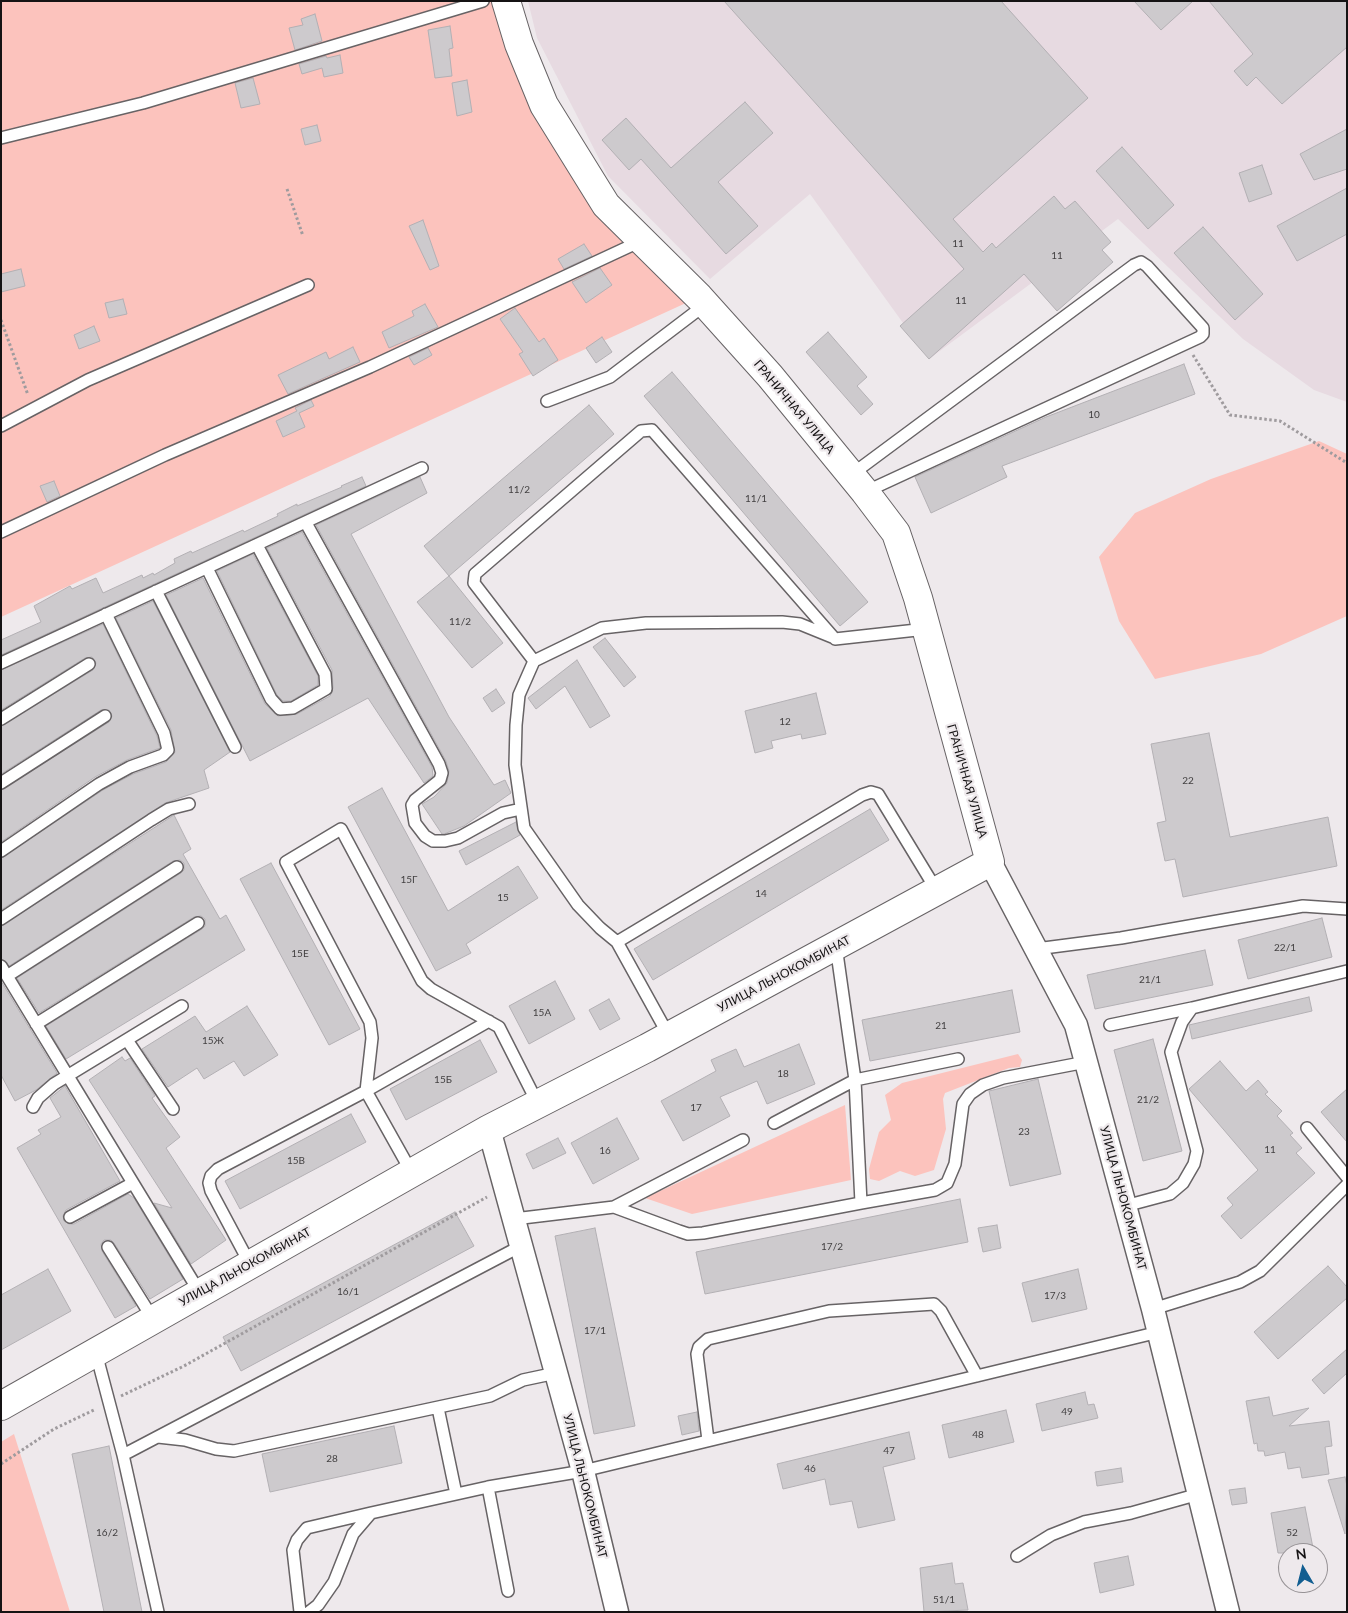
<!DOCTYPE html>
<meta charset="utf-8">
<style>
body{margin:0}
#map{position:relative;width:1348px;height:1613px;overflow:hidden;background:#eee9ec;font-family:Lato,sans-serif}
canvas{display:block}
.frame{position:absolute;inset:0;border:2px solid #151314;pointer-events:none}
.north{position:absolute;left:1278px;top:1543px;width:50px;height:50px;box-sizing:border-box;background:#eee9ec;border:1px solid #979396;border-radius:50%;rotate:352deg;font-size:14px;font-weight:700;line-height:20px;text-align:center;color:#151314}
.north::after{content:'';display:block;margin:auto;width:18px;height:22px;background:#125e91;clip-path:polygon(50% 0,100% 100%,50% 72%,0 100%)}
</style>
<div id="map">
<canvas width="1348" height="1613"></canvas>
<div class="frame"></div>
<div class="north">N</div>
</div>
<script>
const ctx = document.querySelector('canvas').getContext('2d');
ctx.lineJoin = 'round';
function paint(path, color) { ctx.fillStyle = color; ctx.fill(path, 'evenodd'); }
const toPath = rows => new Path2D(rows.map(r => 'M' + r).join(''));
function strokePath(path, color, width, dash) { ctx.strokeStyle = color; ctx.lineWidth = width; ctx.lineCap = dash ? 'butt' : 'round'; ctx.setLineDash(dash || []); ctx.stroke(path); }
function drawText(font, color, halo, rows, align = 'center') {
  ctx.font = font + ' Lato,sans-serif'; ctx.lineWidth = 4.5; ctx.setLineDash([]); ctx.textBaseline = 'middle'; ctx.strokeStyle = halo; ctx.fillStyle = color; for (const [text, x, y, turn = 0] of rows) {
    ctx.save(); ctx.translate(x, y); ctx.rotate((+turn || 0) * Math.PI / 180); ctx.textAlign = isNaN(turn) ? turn : align; if (halo) ctx.strokeText(text, 0, 0); ctx.fillText(text, 0, 0); ctx.restore();
  }
}
const built = toPath([
 [528,1,1347,1,1347,402,1314,390,1243,339,1118,219,929,359,810,194,710,279,608,176,537,38]
]);
const green = toPath([
 [1,1,506,1,576,160,699,297,1,617],
 [1319,441,1347,454,1347,616,1261,654,1155,679,1119,621,1099,557,1135,513,1211,479],
 [1018,1054,1022,1060,1020,1067,1009,1068,945,1093,943,1099,946,1129,934,1170,915,1176,900,1171,879,1181,870,1179,869,1169,879,1132,891,1120,885,1095,902,1083],
 [845,1105,851,1180,692,1214,645,1198],
 [14,1434,70,1612,1,1612,1,1442]
]);
const building = toPath([
 [724,1,1001,1,1088,98,953,219,983,252,992,243,996,248,1054,196,1065,209,1075,201,1111,242,1102,250,1113,262,1057,311,1024,274,929,359,900,326,964,269,724,1],
 [1134,1,1193,1,1161,30,1134,1],
 [1209,1,1347,1,1347,47,1282,104,1256,77,1247,86,1234,71,1253,54,1209,1],
 [315,14,322,41,295,50,289,28,303,25,301,19,315,14],
 [450,26,453,48,449,49,452,76,435,78,428,30,450,26],
 [340,55,343,73,324,77,322,68,302,74,299,64,326,56,327,58,340,55],
 [253,78,260,104,241,108,235,83,253,78],
 [467,80,472,112,457,116,452,83,467,80],
 [745,102,773,133,718,182,758,226,726,254,641,159,629,170,602,140,626,118,671,168,745,102],
 [317,125,321,141,305,145,301,129,317,125],
 [1347,129,1347,169,1314,180,1300,154,1347,129],
 [1122,147,1174,205,1148,229,1096,171,1122,147],
 [1262,165,1272,194,1249,202,1239,173,1262,165],
 [1347,188,1347,234,1297,261,1277,226,1347,188],
 [423,220,439,266,430,270,409,226,423,220],
 [1203,227,1263,294,1235,320,1174,253,1203,227],
 [584,244,592,256,564,269,558,259,584,244],
 [600,268,612,285,586,303,572,282,600,268],
 [21,269,25,286,1,292,1,274,21,269],
 [123,299,127,314,109,318,105,303,123,299],
 [425,304,438,327,389,348,382,332,414,316,412,311,425,304],
 [515,308,539,342,544,338,558,360,533,376,519,354,523,352,500,319,515,308],
 [94,326,100,341,79,349,74,335,94,326],
 [828,332,867,377,857,386,873,404,861,415,806,352,828,332],
 [602,337,612,352,596,363,586,348,602,337],
 [353,347,360,362,288,394,278,375,326,352,329,359,353,347],
 [428,348,432,355,414,365,409,357,428,348],
 [1184,364,1195,394,1002,466,1007,477,931,513,915,477,1046,417,1184,364],
 [672,372,868,602,840,626,644,396,672,372],
 [311,400,314,406,299,413,305,427,283,437,276,421,297,411,295,408,311,400],
 [589,405,614,434,449,576,424,546,589,405],
 [362,477,366,486,1,655,1,640,41,622,34,606,70,586,72,589,96,578,103,593,142,575,143,578,153,573,154,575,175,563,174,559,191,551,192,553,243,530,244,532,278,516,277,514,297,504,297,506,342,487,341,486,362,477],
 [420,477,427,493,351,534,449,717,494,785,505,780,511,793,464,826,444,834,442,834,422,804,434,797,447,783,449,771,446,761,316,525,420,477],
 [54,481,60,496,47,502,40,486,54,481],
 [302,532,432,767,433,776,424,783,368,698,250,761,166,595,203,578,265,704,278,716,297,714,330,696,333,688,332,670,267,548,302,532],
 [253,554,318,676,318,685,291,701,283,701,277,695,217,571,253,554],
 [449,576,503,643,472,668,417,602,449,576],
 [153,601,230,752,204,770,209,788,165,803,1,910,1,858,103,790,133,774,166,762,175,752,171,730,116,618,153,601],
 [103,624,157,736,160,748,127,760,95,777,1,842,1,790,109,722,112,716,109,710,101,710,1,774,1,726,93,670,96,663,92,657,85,658,1,710,1,670,103,624],
 [605,638,636,677,624,687,593,647,605,638],
 [577,660,610,716,590,728,565,686,536,709,528,698,577,660],
 [496,689,505,703,492,712,483,698,496,689],
 [816,693,826,734,802,739,801,734,771,741,773,748,755,753,745,711,816,693],
 [1209,733,1230,837,1328,817,1337,866,1183,897,1175,859,1165,861,1157,823,1166,821,1151,744,1209,733],
 [382,788,448,911,518,866,538,898,466,944,471,953,436,971,348,807,382,788],
 [870,809,889,840,653,980,634,949,870,809],
 [174,815,191,849,183,854,220,919,226,915,245,950,66,1059,46,1026,202,929,205,926,205,919,201,916,194,917,39,1013,17,978,181,873,184,870,184,863,180,860,173,861,9,966,1,959,1,926,174,815],
 [516,822,520,835,466,865,459,851,516,822],
 [271,863,360,1029,329,1045,240,879,271,863],
 [1322,918,1332,957,1248,979,1238,940,1322,918],
 [1205,950,1213,985,1095,1009,1087,975,1205,950],
 [1,981,57,1073,36,1090,15,1101,1,1075,1,981],
 [555,981,575,1019,529,1044,509,1006,555,981],
 [1012,990,1020,1032,870,1061,862,1020,1012,990],
 [1309,997,1312,1011,1192,1039,1189,1025,1309,997],
 [609,999,620,1019,600,1030,589,1010,609,999],
 [247,1006,278,1055,244,1076,234,1061,204,1079,197,1068,168,1087,142,1049,195,1016,206,1032,247,1006],
 [1153,1039,1182,1151,1143,1161,1114,1050,1153,1039],
 [480,1040,497,1072,406,1120,390,1089,480,1040],
 [799,1044,815,1084,767,1104,757,1081,720,1097,730,1116,683,1141,661,1101,716,1071,711,1060,736,1049,744,1067,799,1044],
 [122,1057,125,1061,130,1058,155,1096,152,1098,180,1137,166,1148,226,1240,191,1264,154,1203,172,1208,89,1080,122,1057],
 [1220,1061,1246,1091,1258,1080,1268,1092,1265,1094,1282,1111,1277,1116,1293,1133,1290,1135,1302,1148,1296,1153,1315,1173,1241,1239,1221,1216,1233,1205,1227,1198,1258,1170,1189,1089,1220,1061],
 [1038,1079,1061,1174,1010,1186,989,1091,1038,1079],
 [65,1086,120,1181,66,1210,63,1216,64,1221,69,1224,74,1224,128,1194,134,1198,183,1279,150,1299,114,1243,111,1240,104,1240,101,1244,102,1251,136,1306,115,1318,17,1148,41,1134,38,1130,61,1117,50,1098,65,1086],
 [1347,1089,1347,1142,1321,1112,1347,1089],
 [351,1114,366,1142,240,1209,225,1181,351,1114],
 [617,1118,639,1159,593,1184,571,1143,617,1118],
 [558,1138,566,1153,533,1169,526,1154,558,1138],
 [960,1199,968,1242,705,1294,696,1252,960,1199],
 [455,1212,474,1246,241,1371,223,1337,455,1212],
 [997,1225,1001,1248,983,1252,978,1228,997,1225],
 [595,1228,635,1426,594,1434,555,1236,595,1228],
 [1328,1266,1347,1287,1347,1298,1278,1359,1254,1332,1328,1266],
 [48,1269,71,1311,1,1350,1,1295,48,1269],
 [1078,1269,1087,1309,1032,1322,1022,1283,1078,1269],
 [1347,1349,1347,1373,1324,1394,1312,1380,1347,1349],
 [1085,1392,1088,1405,1094,1404,1098,1418,1042,1431,1036,1404,1085,1392],
 [1269,1397,1273,1416,1309,1408,1289,1426,1329,1421,1332,1446,1325,1447,1329,1474,1302,1478,1300,1467,1288,1469,1285,1452,1265,1456,1264,1451,1258,1451,1257,1443,1254,1444,1246,1401,1269,1397],
 [1006,1410,1014,1442,949,1458,942,1425,1006,1410],
 [697,1412,699,1431,682,1435,678,1416,697,1412],
 [394,1426,402,1463,270,1492,262,1454,394,1426],
 [909,1432,915,1459,883,1467,895,1520,858,1528,852,1501,830,1505,825,1479,783,1489,777,1464,909,1432],
 [109,1446,142,1612,104,1612,72,1454,109,1446],
 [1121,1468,1123,1482,1097,1486,1095,1472,1121,1468],
 [1345,1477,1347,1486,1345,1534,1328,1480,1345,1477],
 [1245,1488,1247,1503,1232,1505,1229,1490,1245,1488],
 [1305,1507,1314,1553,1278,1553,1271,1513,1305,1507],
 [1128,1556,1134,1585,1100,1593,1094,1563,1128,1556],
 [952,1563,955,1584,963,1583,968,1610,924,1612,920,1568,952,1563]
]);
const path = toPath([
 [287,189,303,236],
 [1,320,28,395],
 [1193,355,1230,415,1280,421,1347,463],
 [121,1396,184,1366,487,1197],
 [1,1464,54,1429,96,1409]
]);
const lane = toPath([
 [1,138,143,103,483,1],
 [547,401,610,377,706,304],
 [1,426,88,380,308,285],
 [851,475,1134,265,1141,262,1147,266,1203,328,1203,334,1200,337,865,492],
 [306,523,439,764,442,773,440,780,415,800,412,805,415,823,425,836,433,841,445,841,458,838,503,813,521,809],
 [1,532,165,455,370,367,641,241],
 [207,568,271,699,280,709,293,708,326,689,325,674,257,545],
 [156,591,235,747],
 [534,661,602,628,646,623,782,622,800,624,832,637],
 [1,663,422,468],
 [1,719,89,664],
 [1,783,105,716],
 [1,851,99,784,130,767,163,755,168,750,164,733,106,614],
 [1,919,151,820,169,809,189,804],
 [617,942,862,795,871,792,878,794,937,891],
 [1036,949,1121,938,1303,906,1347,909],
 [1,966,200,1293],
 [7,976,177,867],
 [36,1024,198,923],
 [1110,1025,1192,1008],
 [669,1036,617,942,600,928,578,905,524,828,515,765,516,725,519,695,534,661,474,583,475,574,641,431,652,430,835,639,926,629],
 [127,1040,173,1109],
 [33,1107,38,1098,54,1084,182,1006],
 [774,1123,855,1080,958,1059],
 [1307,1128,1347,1177],
 [412,1173,366,1091,489,1021],
 [861,1203,935,1190,947,1183,955,1164,963,1104,970,1094,983,1085,1003,1078,1086,1062],
 [1125,1206,1170,1194,1183,1183,1194,1164,1197,1151,1171,1052,1182,1022,1192,1008,1347,971],
 [614,1207,743,1140],
 [70,1217,133,1183],
 [514,1219,614,1207,679,1231,688,1234,703,1233,861,1203,855,1080,836,946],
 [108,1247,153,1319],
 [250,1264,211,1191,209,1183,211,1176,218,1169,366,1091,372,1038,370,1022,286,862,341,829,422,981,431,989,499,1027,538,1104],
 [1153,1309,1240,1282,1260,1271,1347,1185],
 [96,1353,123,1455],
 [438,1408,456,1494],
 [158,1437,185,1440,216,1449,234,1451,490,1396,523,1380,556,1373],
 [708,1440,697,1354,699,1347,708,1339,829,1311,934,1304,941,1311,977,1376],
 [488,1487,508,1591],
 [1017,1556,1051,1535,1084,1522,1131,1513,1199,1494],
 [158,1612,123,1455,521,1246],
 [300,1612,293,1550,297,1540,307,1528,371,1513],
 [309,1612,318,1605,334,1582,353,1534,371,1513,488,1487,583,1471,1159,1332]
]);
const street = toPath([
 [990,862,1076,1025,1153,1309,1228,1612],
 [489,1129,583,1471,617,1612]
]);
const secondary = toPath([
 [1,1406,489,1129,647,1048,990,862,918,598,896,533,865,492,770,376,699,297,606,205,544,105,519,44,506,1]
]);
const numberNames = [
 ["11",958,244],
 ["11",1057,256],
 ["11",961,301],
 ["10",1094,415],
 ["11/2",519,490],
 ["11/1",756,499],
 ["11/2",460,622],
 ["12",785,722],
 ["22",1188,781],
 ["15Г",409,880],
 ["14",761,894],
 ["15",503,898],
 ["22/1",1285,948],
 ["15Е",300,954],
 ["21/1",1150,980],
 ["15А",542,1013],
 ["21",941,1026],
 ["15Ж",213,1041],
 ["18",783,1074],
 ["15Б",443,1080],
 ["21/2",1148,1100],
 ["17",696,1108],
 ["23",1024,1132],
 ["11",1270,1150],
 ["16",605,1151],
 ["15В",296,1161],
 ["17/2",832,1247],
 ["16/1",348,1292],
 ["17/3",1055,1296],
 ["17/1",595,1331],
 ["49",1067,1412],
 ["48",978,1435],
 ["47",889,1451],
 ["28",332,1459],
 ["46",810,1469],
 ["16/2",107,1533],
 ["52",1292,1533],
 ["51/1",944,1600]
];
const streetNames = [
 ["ГРАНИЧНАЯ УЛИЦА",794,407,50],
 ["ГРАНИЧНАЯ УЛИЦА",967,781,74],
 ["УЛИЦА ЛЬНОКОМБИНАТ",784,974,-28],
 ["УЛИЦА ЛЬНОКОМБИНАТ",1123,1198,75],
 ["УЛИЦА ЛЬНОКОМБИНАТ",245,1267,-29],
 ["УЛИЦА ЛЬНОКОМБИНАТ",585,1486,76]
];
paint(built, '#e7dae1');
paint(green, '#fcc3bd');
paint(building, '#cdcacd');
strokePath(building, '#b3b0b4', 1);
strokePath(lane, '#676365', 14);
strokePath(street, '#676365', 25);
strokePath(secondary, '#676365', 30);
strokePath(path, '#9f9b9e', 3, [2.5, 2.5]);
strokePath(lane, '#fff', 11);
strokePath(street, '#fff', 22);
strokePath(secondary, '#fff', 28);
drawText('10px', '#434142', null, numberNames);
drawText('12px', '#151314', '#eee9ec', streetNames);
</script>
